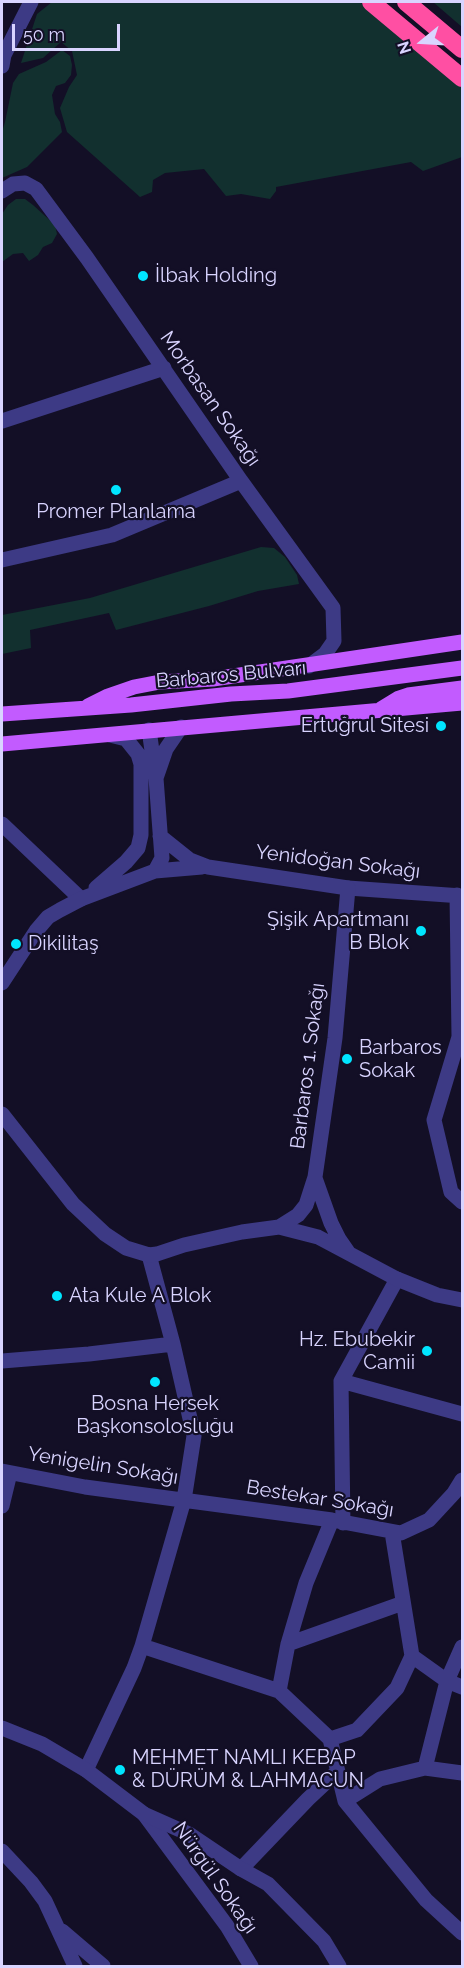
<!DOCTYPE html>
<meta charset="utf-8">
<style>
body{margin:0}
#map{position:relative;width:464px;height:1968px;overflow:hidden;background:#130f26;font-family:Raleway,sans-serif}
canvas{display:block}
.frame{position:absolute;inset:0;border:3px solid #d9d4ff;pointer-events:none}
.north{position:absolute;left:392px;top:12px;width:60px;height:60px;-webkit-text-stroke:4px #130f26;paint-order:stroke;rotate:252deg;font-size:16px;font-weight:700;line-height:24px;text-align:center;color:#d9d4ff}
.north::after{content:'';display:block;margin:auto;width:21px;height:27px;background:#d9d4ff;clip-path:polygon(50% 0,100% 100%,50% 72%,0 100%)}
.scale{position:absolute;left:12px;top:24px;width:108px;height:27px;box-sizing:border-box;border:3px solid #d9d4ff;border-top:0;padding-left:8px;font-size:18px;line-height:21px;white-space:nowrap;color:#d9d4ff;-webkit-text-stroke:4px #130f26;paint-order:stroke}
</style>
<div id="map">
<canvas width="464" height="1968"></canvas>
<div class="frame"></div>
<div class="north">N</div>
<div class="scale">50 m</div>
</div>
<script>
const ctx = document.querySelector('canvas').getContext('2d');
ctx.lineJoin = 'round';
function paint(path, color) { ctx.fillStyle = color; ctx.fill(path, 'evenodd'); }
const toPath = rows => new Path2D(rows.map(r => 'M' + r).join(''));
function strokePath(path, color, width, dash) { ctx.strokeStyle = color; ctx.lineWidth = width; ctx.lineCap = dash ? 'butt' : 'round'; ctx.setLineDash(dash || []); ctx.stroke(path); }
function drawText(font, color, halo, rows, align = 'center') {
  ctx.font = font + ' Raleway,sans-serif'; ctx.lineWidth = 4.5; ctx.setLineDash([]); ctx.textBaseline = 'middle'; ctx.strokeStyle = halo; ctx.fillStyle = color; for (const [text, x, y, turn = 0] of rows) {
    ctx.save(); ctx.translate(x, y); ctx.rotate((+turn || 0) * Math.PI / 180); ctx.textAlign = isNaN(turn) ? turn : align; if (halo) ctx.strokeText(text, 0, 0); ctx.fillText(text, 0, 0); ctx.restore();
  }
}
const green = toPath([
 [52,2,360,2,462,86,462,157,423,171,411,162,276,187,276,191,270,199,241,194,226,196,204,169,165,173,153,180,152,192,140,197,67,132,60,108,69,87,77,75,72,51,61,42,43,58,21,63,37,14],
 [433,2,462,2,462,27],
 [62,50,70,56,72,65,71,75,65,83,56,86,52,95,55,114,60,122,62,132,27,167,2,178,2,132,5,122,13,83,19,74,46,62],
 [16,199,25,199,33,205,55,225,57,234,52,243,43,247,38,255,29,261,23,253,13,254,2,262,2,214,8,205],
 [261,547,274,548,285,557,297,575,299,584,258,591,209,606,116,630,109,613,30,630,31,648,2,654,2,615,90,598]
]);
const minor = toPath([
 [2,66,4,55,31,2],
 [2,191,13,184,25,183,36,189,87,258,241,481,333,608,334,641,325,654,309,666],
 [2,421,164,368],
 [2,560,112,535,241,481],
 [2,824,81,899],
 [348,888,462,896],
 [457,895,459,1037,434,1120,451,1192,462,1202],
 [2,1361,89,1354,173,1344],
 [341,1381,462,1414],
 [2,1471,85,1487,332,1520,401,1533,429,1520,454,1493,462,1480],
 [2,1506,10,1473],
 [343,1523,341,1381,397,1279],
 [392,1532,412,1656,447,1681,462,1687],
 [288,1644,403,1603],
 [142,1646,279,1691,330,1739,357,1730,397,1688,412,1656],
 [279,1691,288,1644,306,1583,332,1520],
 [330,1739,345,1801,426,1900,462,1933],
 [425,1768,447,1681,462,1647],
 [86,1770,134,1668,142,1646,184,1500,194,1436,173,1344,149,1255],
 [345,1801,380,1779,425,1768,462,1773],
 [144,1814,227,1926,251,1966],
 [2,1851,31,1882,45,1901,75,1966],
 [241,1869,308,1799,338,1771],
 [62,1931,103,1966]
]);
const tertiary = toPath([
 [149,730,156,778,162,858,155,871],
 [156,778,166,749,181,727],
 [160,836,190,860,208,867,348,888,335,1038,315,1177,306,1205,298,1215,279,1227],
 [96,888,126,862,138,848,141,835,141,764,138,754,126,739,110,735],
 [2,983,36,931,48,917,60,910,81,899,155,871,202,867],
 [2,1114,73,1204,105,1234,126,1248,149,1255,157,1254,184,1245,242,1232,279,1227,318,1237,397,1279,437,1295,462,1300],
 [315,1178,331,1223,339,1239,348,1252],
 [2,1728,42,1744,86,1770,144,1814,189,1834,241,1869,268,1884,324,1941,339,1966]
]);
const primary = toPath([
 [88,706,108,696,134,687,160,682,213,679,462,642],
 [381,709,399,698,408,695,462,688],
 [2,714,131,705,231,694,288,691,462,668],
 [2,744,462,703]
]);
const motorway = toPath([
 [371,2,462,78],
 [406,2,462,49]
]);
const markers = [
 [143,276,6,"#00e5ff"],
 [116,490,6,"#00e5ff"],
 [441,726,6,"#00e5ff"],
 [421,931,6,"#00e5ff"],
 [16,944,6,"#00e5ff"],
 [347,1059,6,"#00e5ff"],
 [57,1296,6,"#00e5ff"],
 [427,1351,6,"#00e5ff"],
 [155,1382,6,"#00e5ff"],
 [120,1770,6,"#00e5ff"]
];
const poiNames = [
 ["İlbak Holding",155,276],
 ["Promer Planlama",116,512,"center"],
 ["Ertuğrul Sitesi",429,726,"right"],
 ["Şişik Apartmanı",409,920,"right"],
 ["B Blok",409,943,"right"],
 ["Dikilitaş",28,944],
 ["Barbaros",359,1048],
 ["Sokak",359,1071],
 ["Ata Kule A Blok",69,1296],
 ["Hz. Ebubekir",415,1340,"right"],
 ["Camii",415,1363,"right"],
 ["Bosna Hersek",155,1404,"center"],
 ["Başkonsolosluğu",155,1427,"center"],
 ["MEHMET NAMLI KEBAP",132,1758],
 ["& DÜRÜM & LAHMACUN",132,1781]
];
const streetNames = [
 ["Morbasan Sokağı",210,399,55],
 ["Barbaros Bulvarı",231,675,-5],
 ["Yenidoğan Sokağı",338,862,7],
 ["Barbaros 1. Sokağı",308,1066,-83],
 ["Yenigelin Sokağı",103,1466,9],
 ["Bestekar Sokağı",320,1499,9],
 ["Nürgül Sokağı",215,1878,55]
];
paint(green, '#12302f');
strokePath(minor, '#3d3a85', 15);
strokePath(tertiary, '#3d3a85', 15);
strokePath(primary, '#c25bff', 15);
strokePath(motorway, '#ff4fa3', 18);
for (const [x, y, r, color] of markers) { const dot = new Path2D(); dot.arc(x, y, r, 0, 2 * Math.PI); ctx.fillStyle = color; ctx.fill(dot); strokePath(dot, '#130f26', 2); }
drawText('20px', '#d9d4ff', '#130f26', poiNames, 'left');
drawText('20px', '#d9d4ff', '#130f26', streetNames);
</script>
